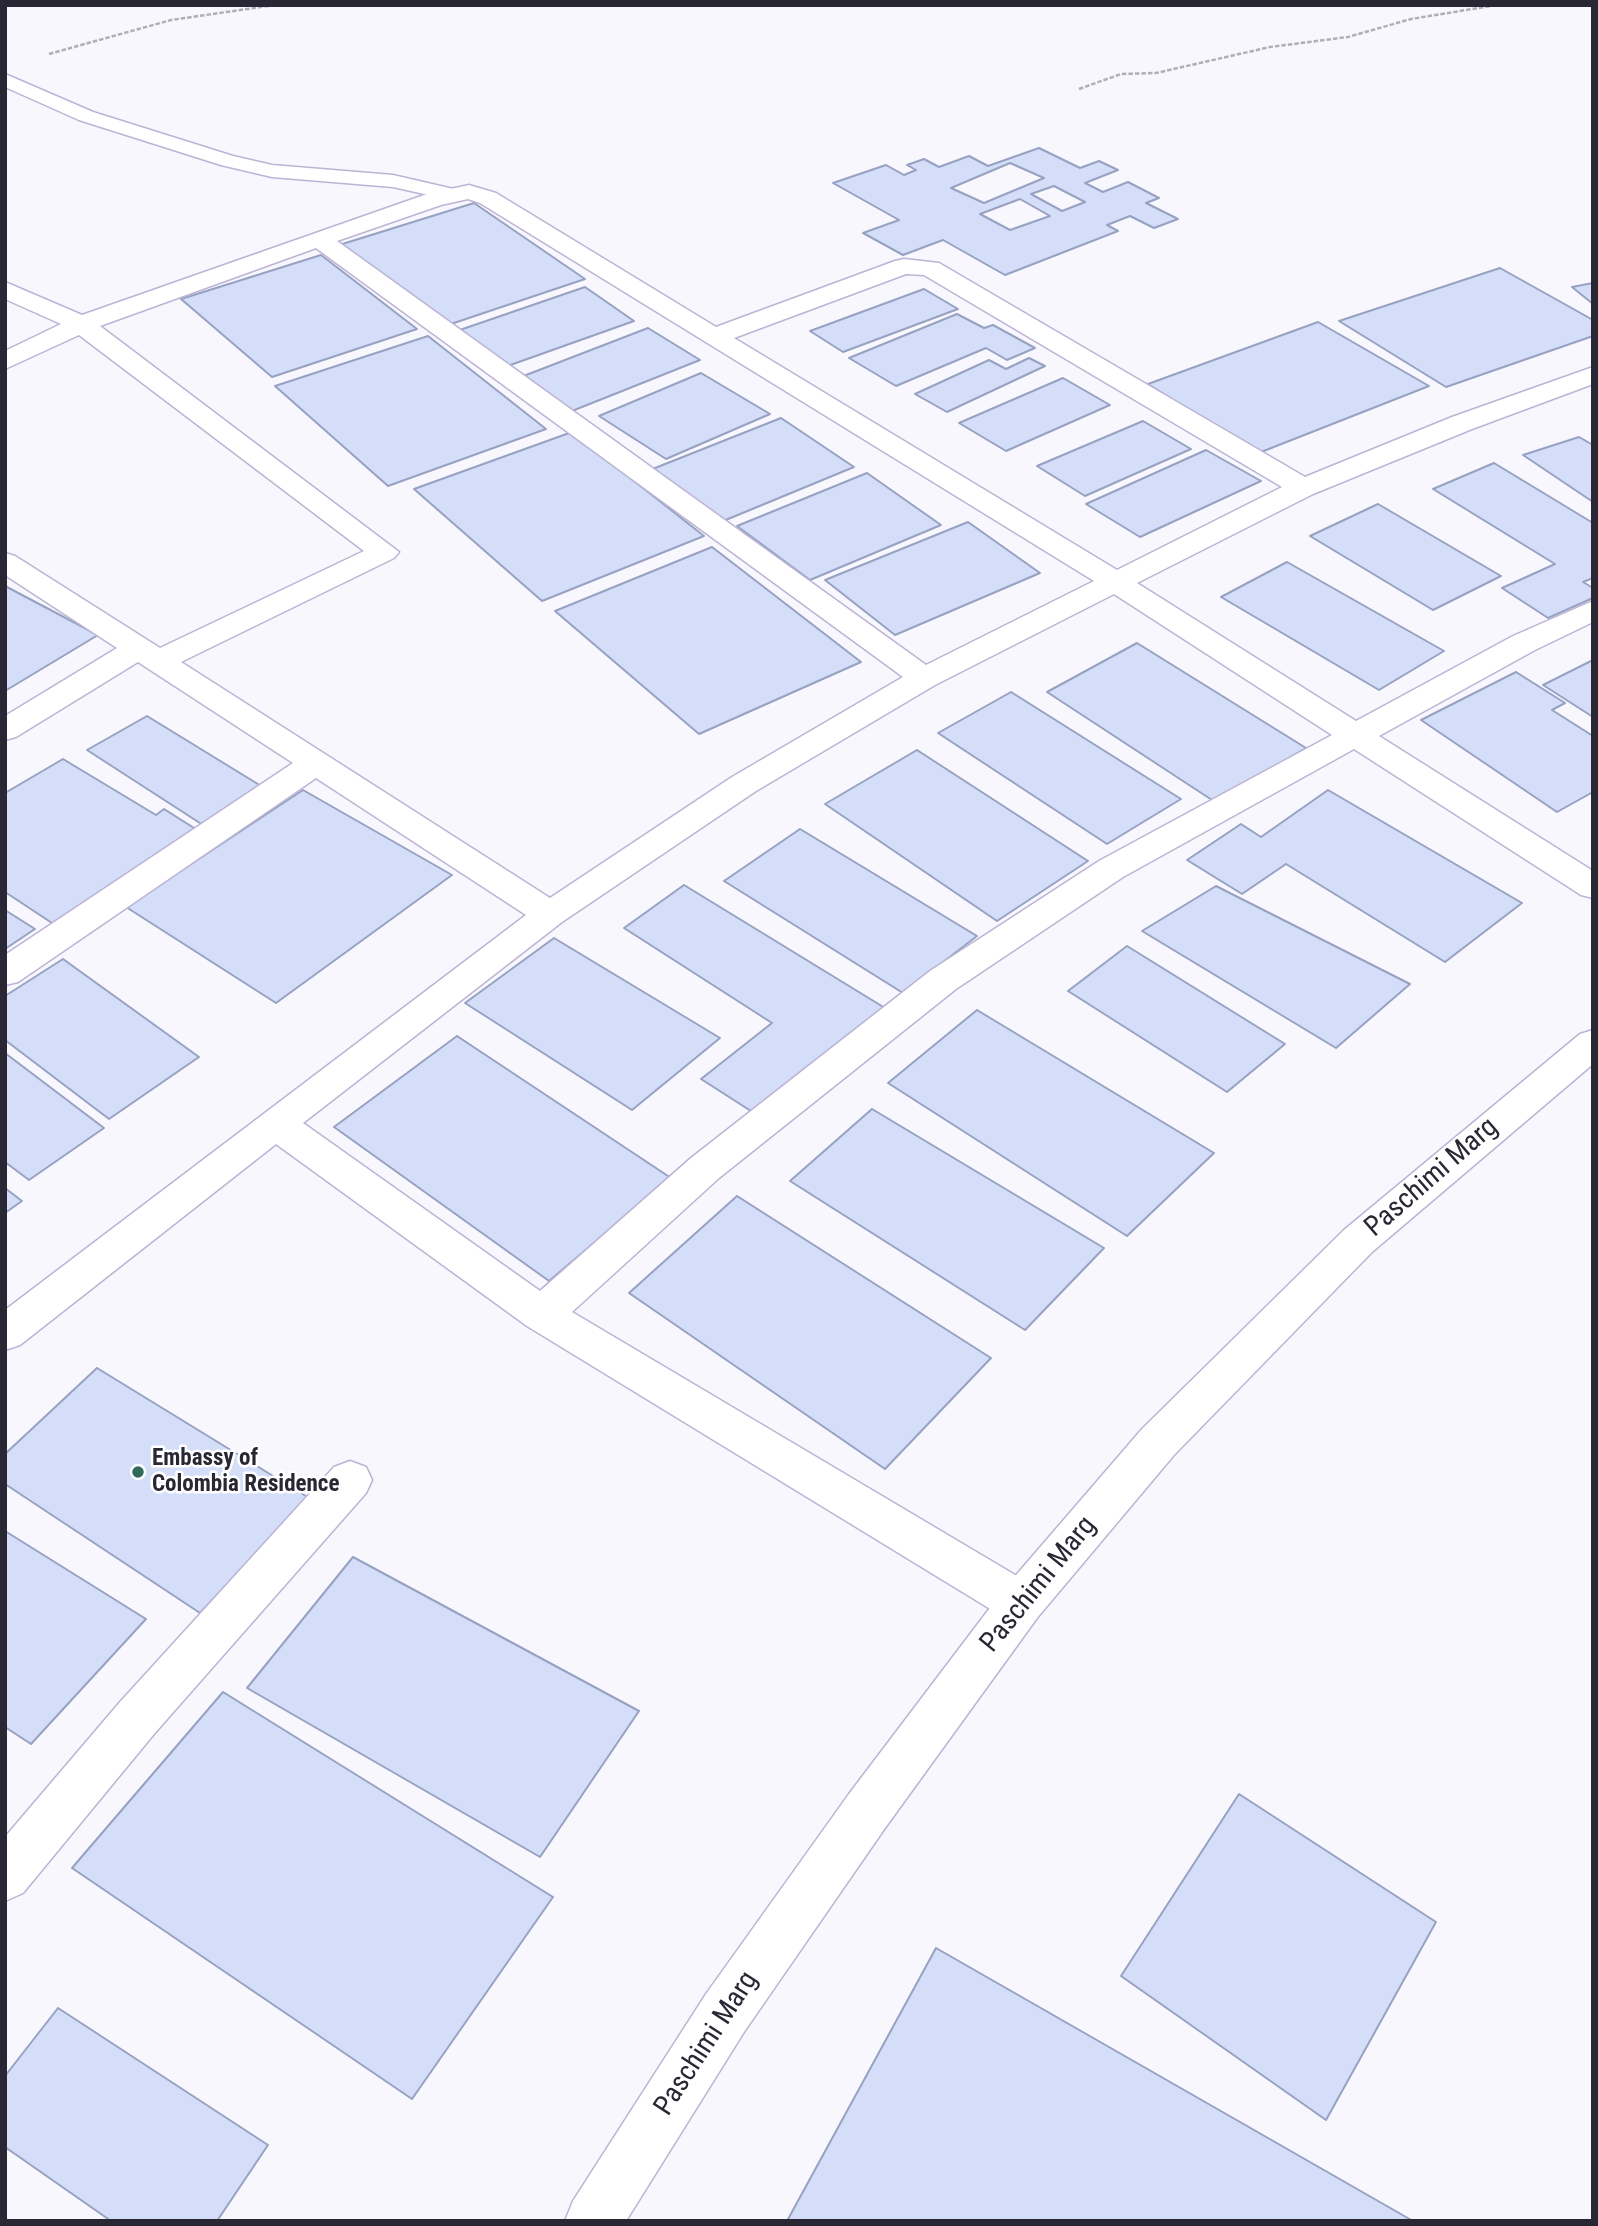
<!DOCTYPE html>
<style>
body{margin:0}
#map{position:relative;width:1598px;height:2226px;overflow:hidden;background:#f8f7fe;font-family:"Roboto Condensed",sans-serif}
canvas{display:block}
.frame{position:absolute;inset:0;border:7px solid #2a2734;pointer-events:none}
</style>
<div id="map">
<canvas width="1598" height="2226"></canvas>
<div class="frame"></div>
</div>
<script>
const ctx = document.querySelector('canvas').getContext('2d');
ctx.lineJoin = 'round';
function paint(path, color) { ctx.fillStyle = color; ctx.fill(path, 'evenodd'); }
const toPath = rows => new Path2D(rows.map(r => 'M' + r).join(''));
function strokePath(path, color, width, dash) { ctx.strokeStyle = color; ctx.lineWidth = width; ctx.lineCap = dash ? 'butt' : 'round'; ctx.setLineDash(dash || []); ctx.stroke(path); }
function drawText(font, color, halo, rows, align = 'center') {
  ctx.font = font + ' "Roboto Condensed",sans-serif'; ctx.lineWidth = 5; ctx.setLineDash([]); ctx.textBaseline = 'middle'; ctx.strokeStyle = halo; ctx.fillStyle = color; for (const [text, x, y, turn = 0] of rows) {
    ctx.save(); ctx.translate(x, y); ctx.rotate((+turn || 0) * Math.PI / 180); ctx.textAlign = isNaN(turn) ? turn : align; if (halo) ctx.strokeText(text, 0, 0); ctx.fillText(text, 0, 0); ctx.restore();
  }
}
const building = toPath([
 [1039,148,1080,168,1099,161,1118,170,1085,183,1103,192,1128,182,1159,198,1146,203,1178,219,1154,228,1130,216,1107,225,1118,231,1005,275,943,240,903,255,863,233,899,220,833,183,886,165,904,175,916,170,907,165,924,159,939,167,969,156,988,166,1039,148],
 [1010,163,1044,178,984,203,951,188,1010,163],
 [1054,186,1085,202,1062,211,1031,194,1054,186],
 [1020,199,1050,216,1010,230,980,214,1020,199],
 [474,203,585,279,442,327,336,246,474,203],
 [321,255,417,329,272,377,181,299,321,255],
 [1500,268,1593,320,1593,336,1446,387,1339,321,1500,268],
 [1593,283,1593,304,1572,287,1593,283],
 [585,287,634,321,502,368,454,332,585,287],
 [924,289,958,309,843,352,810,331,924,289],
 [957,314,984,328,993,325,1035,348,1007,360,986,348,896,386,849,358,957,314],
 [1318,322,1429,386,1256,454,1148,384,1318,322],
 [648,328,700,360,572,411,521,377,648,328],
 [428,336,546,429,388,486,275,386,428,336],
 [1029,358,1045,366,947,412,915,394,989,360,1006,369,1029,358],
 [701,373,770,414,666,459,599,416,701,373],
 [1063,378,1110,405,1006,451,959,423,1063,378],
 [781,418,854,467,716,524,645,472,781,418],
 [1143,421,1191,449,1085,496,1037,466,1143,421],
 [572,432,704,536,542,601,414,489,572,432],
 [1579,437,1593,445,1593,502,1523,455,1579,437],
 [1206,450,1261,481,1140,537,1086,504,1206,450],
 [1494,463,1593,523,1593,578,1583,582,1593,588,1593,598,1548,618,1502,588,1555,564,1433,489,1494,463],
 [867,473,941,525,810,580,737,526,867,473],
 [1378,504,1501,576,1433,610,1310,536,1378,504],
 [968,522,1040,573,895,635,825,580,968,522],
 [712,547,861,662,699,734,555,611,712,547],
 [1287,562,1444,651,1379,690,1221,597,1287,562],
 [5,586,98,635,5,691,5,586],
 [1137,643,1306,748,1215,802,1047,692,1137,643],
 [1593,660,1593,717,1543,685,1593,660],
 [1516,672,1565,703,1552,710,1593,736,1593,792,1557,812,1421,720,1516,672],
 [1011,692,1181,799,1107,844,938,733,1011,692],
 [147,716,266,789,206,827,87,750,147,716],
 [917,750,1088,861,997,921,825,804,917,750],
 [63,759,156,815,164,809,202,833,58,927,5,892,5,793,63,759],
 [303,790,452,875,276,1003,126,907,303,790],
 [1328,790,1522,903,1445,962,1286,864,1242,894,1187,860,1241,824,1261,837,1328,790],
 [800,829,977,936,903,993,724,881,800,829],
 [684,885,885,1008,754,1113,701,1079,772,1023,624,928,684,885],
 [1216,886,1410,984,1336,1048,1142,931,1216,886],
 [5,910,35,929,5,949,5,910],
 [554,938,720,1038,632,1110,465,1003,554,938],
 [1127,946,1285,1044,1227,1092,1068,991,1127,946],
 [63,959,199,1057,109,1119,5,1040,5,996,63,959],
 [977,1010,1214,1153,1127,1236,888,1083,977,1010],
 [457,1036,671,1178,549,1281,334,1127,457,1036],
 [5,1053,104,1128,29,1180,5,1162,5,1053],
 [872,1109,1104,1248,1025,1330,790,1181,872,1109],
 [5,1188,22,1201,5,1213,5,1188],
 [737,1196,991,1358,885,1469,629,1293,737,1196],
 [97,1368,309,1498,200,1613,5,1484,5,1454,97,1368],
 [5,1531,146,1619,31,1744,5,1727,5,1531],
 [353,1557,639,1711,540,1857,247,1688,353,1557],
 [223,1692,553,1897,412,2099,72,1868,223,1692],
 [1239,1794,1436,1922,1326,2120,1121,1976,1239,1794],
 [936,1948,1413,2221,787,2221,936,1948],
 [58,2008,268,2145,217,2221,111,2221,5,2147,5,2076,58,2008]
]);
const path = toPath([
 [49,54,171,20,275,5],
 [1079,89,1121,74,1156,73,1270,47,1348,37,1411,19,1497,5]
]);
const service = toPath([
 [5,74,93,112,233,156,272,165,393,175,458,190,461,194,451,200,393,187,272,177,221,165,79,120,5,87,5,74]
]);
const minor = toPath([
 [469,185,496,193,716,327,895,261,904,259,939,263,1305,477,1452,417,1593,367,1593,384,1472,429,1313,494,1137,583,1356,721,1513,636,1593,601,1593,622,1535,650,1379,736,1593,871,1593,898,1581,895,1354,749,1123,877,956,989,719,1178,572,1312,1037,1588,1044,1603,1037,1618,1021,1624,1005,1618,527,1326,276,1144,20,1345,5,1350,5,1310,526,915,316,778,18,982,5,985,5,955,293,763,138,662,16,737,5,740,5,716,117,648,5,575,5,553,15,556,160,648,364,551,79,335,5,369,5,351,61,324,5,299,5,282,82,315,427,194,469,185],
 [468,199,480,203,1094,581,926,665,337,241,441,205,468,199],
 [316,248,903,677,732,777,550,898,181,662,394,558,399,552,100,326,316,248],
 [906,274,924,275,1282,487,1117,570,734,338,906,274],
 [1114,594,1332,735,1099,861,930,971,691,1158,540,1291,303,1123,562,922,756,791,935,685,1114,594],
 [350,1461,366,1467,372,1480,366,1493,154,1734,23,1893,5,1901,5,1837,120,1702,334,1467,350,1461]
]);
const secondary = toPath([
 [1593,1030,1593,1064,1372,1252,1174,1455,1037,1618,885,1828,744,2032,626,2221,565,2221,573,2201,706,1994,849,1794,1005,1588,1142,1429,1344,1230,1580,1034,1593,1030]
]);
const markers = [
 [138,1472,7,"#2f6d5a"]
];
const poiNames = [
 ["Embassy of",152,1459],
 ["Colombia Residence",152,1485]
];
const nearStreetnames = [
 ["Paschimi Marg",1432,1178,-41],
 ["Paschimi Marg",1039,1585,-51],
 ["Paschimi Marg",707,2044,-57]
];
paint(building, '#d4def9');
strokePath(building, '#97a1c1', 2);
strokePath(service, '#bbb4d5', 3);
strokePath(minor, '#bbb4d5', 3);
strokePath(secondary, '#bbb4d5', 3);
strokePath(path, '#b0afb8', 2.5, [4.5, 2]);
paint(service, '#fff');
paint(minor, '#fff');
paint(secondary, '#fff');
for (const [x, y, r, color] of markers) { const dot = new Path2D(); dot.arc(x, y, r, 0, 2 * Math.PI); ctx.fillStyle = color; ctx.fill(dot); strokePath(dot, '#fff', 2.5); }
drawText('bold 23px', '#2a2734', '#fff', poiNames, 'left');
drawText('28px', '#2a2734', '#fff', nearStreetnames);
</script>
